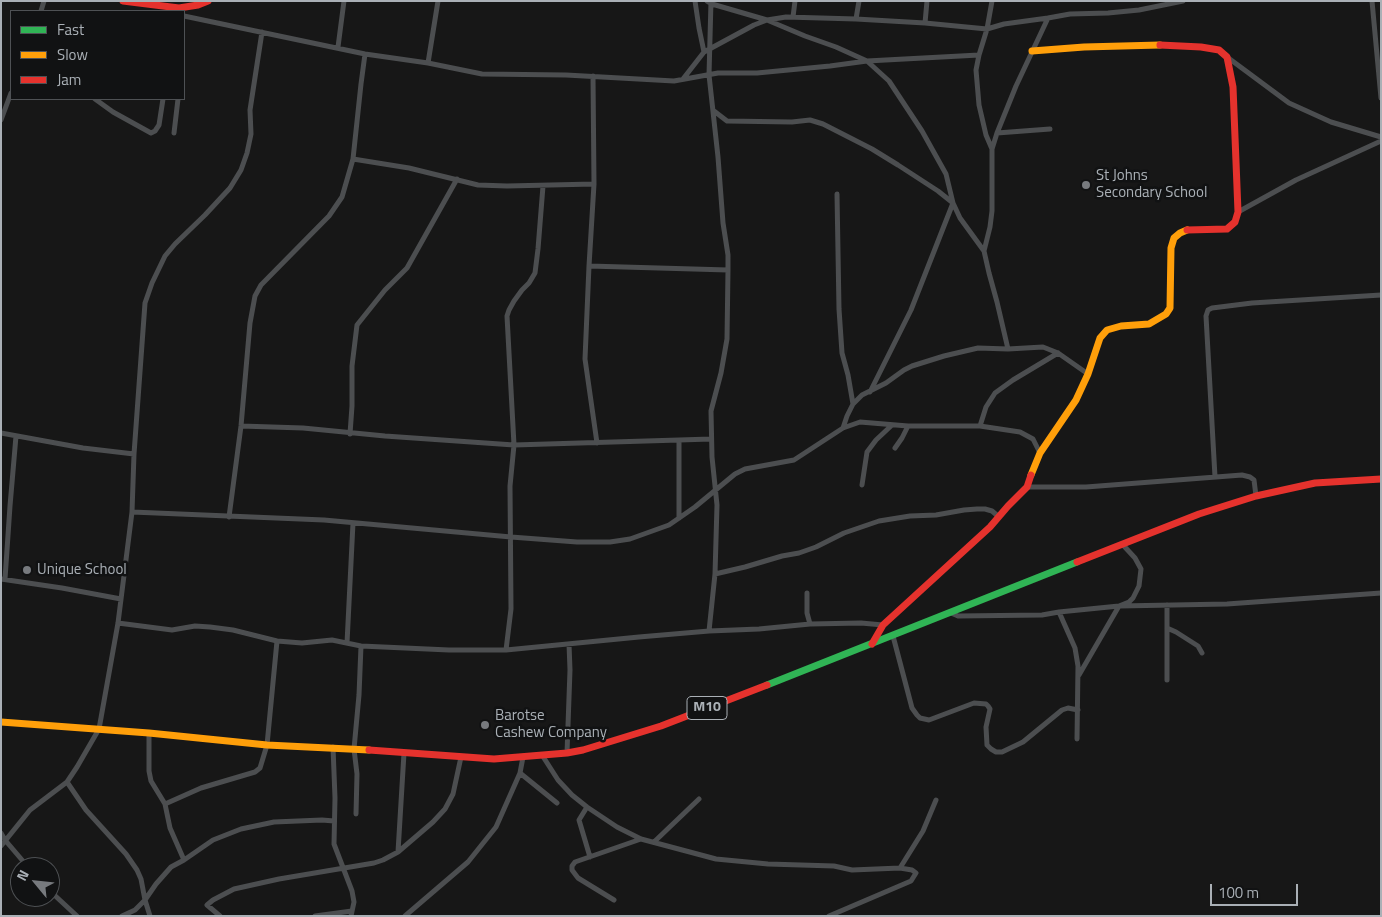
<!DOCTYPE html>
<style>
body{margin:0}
#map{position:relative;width:1382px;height:917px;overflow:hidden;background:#171717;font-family:"Titillium Web",sans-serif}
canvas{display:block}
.frame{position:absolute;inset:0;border:2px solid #aab0b6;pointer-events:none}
.legend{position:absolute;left:10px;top:10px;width:175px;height:90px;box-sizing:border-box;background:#111213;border:1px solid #4e5154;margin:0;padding:6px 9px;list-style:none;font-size:15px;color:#aab0b6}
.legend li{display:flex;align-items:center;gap:10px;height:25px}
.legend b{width:25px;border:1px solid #4e5154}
.north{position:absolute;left:10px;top:857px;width:50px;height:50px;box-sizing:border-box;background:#111213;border:1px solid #4e5154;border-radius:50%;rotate:298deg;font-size:14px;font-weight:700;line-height:20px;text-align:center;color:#aab0b6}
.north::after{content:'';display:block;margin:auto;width:18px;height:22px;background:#777a7e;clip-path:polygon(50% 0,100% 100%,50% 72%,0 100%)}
.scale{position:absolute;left:1210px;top:884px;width:88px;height:22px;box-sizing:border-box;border:2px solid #aab0b6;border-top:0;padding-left:6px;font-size:15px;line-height:18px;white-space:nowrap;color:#aab0b6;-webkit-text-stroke:4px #111213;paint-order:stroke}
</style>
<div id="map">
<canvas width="1382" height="917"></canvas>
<div class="frame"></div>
<ul class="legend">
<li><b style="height:6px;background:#30b455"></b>Fast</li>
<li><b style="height:6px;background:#ff9f0a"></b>Slow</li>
<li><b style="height:6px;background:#e5322d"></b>Jam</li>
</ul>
<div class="north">N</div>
<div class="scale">100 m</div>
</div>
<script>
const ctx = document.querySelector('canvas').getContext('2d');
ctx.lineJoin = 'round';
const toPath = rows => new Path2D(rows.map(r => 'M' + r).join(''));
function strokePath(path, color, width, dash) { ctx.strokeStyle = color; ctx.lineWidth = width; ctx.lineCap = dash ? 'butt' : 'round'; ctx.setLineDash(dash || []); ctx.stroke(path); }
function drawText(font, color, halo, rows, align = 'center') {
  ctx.font = font + ' "Titillium Web",sans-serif'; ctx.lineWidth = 5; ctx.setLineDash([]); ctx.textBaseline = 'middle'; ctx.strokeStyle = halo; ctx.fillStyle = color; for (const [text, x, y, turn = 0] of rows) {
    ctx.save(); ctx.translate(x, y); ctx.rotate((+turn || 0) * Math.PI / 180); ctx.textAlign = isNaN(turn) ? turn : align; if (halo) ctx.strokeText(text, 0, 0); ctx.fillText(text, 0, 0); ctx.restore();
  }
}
const street = toPath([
 [695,1,699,28,704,52],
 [707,1,712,4,767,20,786,17,856,19,925,23,987,29,1004,24,1048,18],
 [1372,1,1381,98],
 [41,11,44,1],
 [184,16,365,54,428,63,482,74,566,75,674,81,718,73,757,73,830,66,867,61,979,55],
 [793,17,795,1],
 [856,19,859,1],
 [925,23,927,1],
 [338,47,344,1],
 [1227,57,1289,103,1331,122,1381,137],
 [428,63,438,1],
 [593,76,594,184,589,266,585,359,597,443],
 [683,79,704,52,754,25,767,20,805,36,836,47,867,61,889,81,922,131,946,174,953,203,911,310,870,392],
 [95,99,113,112,151,133,155,131,159,125,163,99],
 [714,111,727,121,792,122,810,120,823,124,872,149,898,165,938,191,953,203,960,218,984,251,989,273,997,302,1008,349],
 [1,120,11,93],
 [174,133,178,99],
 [997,133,1050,129],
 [992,149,986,135,979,105,976,70,979,55,987,29,992,1],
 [353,159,409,168,478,185,507,186,594,184],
 [837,194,839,309,842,353,848,375,853,404],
 [1238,212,1296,180,1381,141],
 [984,251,990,227,992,211,992,149,997,133,1016,86,1048,18,1070,14,1108,13,1139,10,1183,1],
 [589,266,728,270],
 [241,426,303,428,385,436,514,445,679,440,679,518],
 [980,426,986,407,995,393,1013,380,1058,353],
 [843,428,847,416,853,404,862,395,886,383,904,370,912,366,944,356,978,348,1008,349,1043,347,1058,353,1088,374],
 [1,433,83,448,134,454],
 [350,434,352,406,352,366,357,325,385,290,407,268,457,179],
 [679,440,711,439],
 [895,448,902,438,908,426],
 [1215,477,1206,316,1208,310,1212,308,1252,303,1381,295],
 [862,485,867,452,876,440,892,425],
 [1027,487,1086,487,1242,475,1250,477,1254,480,1256,496],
 [132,512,324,520,511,537,577,542,610,542,630,539,669,525,695,507,735,474,745,469,794,460,843,428,860,422,908,426,980,426,1020,432,1033,439,1040,453],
 [229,517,241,426,250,323,255,296,261,285,329,216,342,197,353,159,361,84,365,54],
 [715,574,745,567,782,556,799,553,816,547,844,533,879,521,910,516,936,515,964,510,977,509,985,509,992,511,999,517],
 [1,579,62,588,121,599],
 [5,579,10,506,16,436],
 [807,593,807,613,810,624],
 [1059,612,1075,648,1078,666,1077,739],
 [951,613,958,616,1042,615,1059,612,1119,606,1227,604,1381,593],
 [118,623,172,630,195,626,210,627,233,630,277,641,302,643,332,640,361,646,449,650,506,650,639,637,709,631,759,629,810,624,861,623,883,625],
 [1167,628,1176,632,1198,646,1202,653],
 [709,631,715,574,717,505,712,457,711,411,721,373,727,339,728,270,728,255,723,223,718,157,709,75,711,1],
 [893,636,912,708,917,715,920,718,929,720,974,703,986,704,988,706,990,709,986,727,987,745,991,749,996,752,1002,752,1023,742,1062,710,1068,708,1078,710],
 [347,643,353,523],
 [506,650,511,609,510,486,514,445,507,316,509,310,514,301,522,290,529,283,535,273,538,249,543,186],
 [1079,675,1119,606,1129,602,1133,598,1139,586,1141,569,1135,558,1123,545],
 [1167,680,1167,605],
 [149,733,149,771,151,781,165,804,170,828,184,860],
 [333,747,335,798,334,844,352,891,354,902,351,916],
 [567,753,570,670,569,644],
 [542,755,558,780,572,795,587,807,617,827,641,839,716,859,768,864,834,866,852,870,900,868,912,870,916,873,911,881,829,916],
 [520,773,557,803],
 [165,804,201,788,255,772,260,768,267,745,277,641],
 [587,807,579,820,590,857],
 [356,814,357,774,354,749,359,695,361,646],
 [1,833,5,840,28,867],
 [654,842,699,799],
 [1,846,30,810,67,782],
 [398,852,404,753],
 [900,868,923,831,936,800],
 [50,891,77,916],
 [614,900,578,878,572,870,572,866,575,862,641,839],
 [122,916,135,910,145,900,156,884,171,867,184,860,213,840,241,829,274,822,322,820,334,821],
 [150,916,145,900,141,879,137,870,126,854,86,810,67,782,77,767,99,729,118,623,132,512,134,454,145,303,152,283,165,256,175,244,205,215,230,188,241,170,247,153,251,134,250,110,262,32],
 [220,916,207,905,213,900,234,889,279,879,374,863,383,860,398,852,433,822,445,809,453,794,461,757],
 [315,916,352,911],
 [405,916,468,862,496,827,520,773,523,757]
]);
const fast = toPath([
 [767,685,1077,562]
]);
const slow = toPath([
 [1032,51,1084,47,1160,45],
 [1031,475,1040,453,1076,400,1088,374,1100,338,1107,330,1121,326,1149,324,1166,314,1170,308,1171,248,1174,238,1180,233,1187,230],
 [1,722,149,733,267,745,369,750]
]);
const jam = toPath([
 [123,1,179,8,198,5,208,1],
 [1160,45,1201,47,1219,50,1227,57,1233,87,1238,212,1235,222,1227,229,1187,230],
 [1077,562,1199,514,1256,496,1315,483,1381,479],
 [872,644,883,625,990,527,1008,506,1027,487,1031,475],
 [369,750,494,759,567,753,583,750,661,726,767,685]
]);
const markers = [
 [1086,185,5,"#777a7e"],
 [27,570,5,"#777a7e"],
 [485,725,5,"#777a7e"]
];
const shields = [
 [707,708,40]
];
const shieldNames = [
 ["M10",707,708]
];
const poiNames = [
 ["St Johns",1096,176],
 ["Secondary School",1096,193],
 ["Unique School",37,570],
 ["Barotse",495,716],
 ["Cashew Company",495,733]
];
strokePath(street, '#4c4e50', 5);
strokePath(fast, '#30b455', 7);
strokePath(slow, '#ff9f0a', 7);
strokePath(jam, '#e5322d', 7);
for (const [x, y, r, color] of markers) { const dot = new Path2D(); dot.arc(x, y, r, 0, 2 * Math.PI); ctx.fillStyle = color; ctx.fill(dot); strokePath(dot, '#111213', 2); }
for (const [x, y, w] of shields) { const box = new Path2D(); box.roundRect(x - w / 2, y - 11.5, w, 23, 4); ctx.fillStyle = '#111213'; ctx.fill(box); strokePath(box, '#aab0b6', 1); }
drawText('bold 14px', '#aab0b6', null, shieldNames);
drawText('15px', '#aab0b6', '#111213', poiNames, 'left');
</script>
